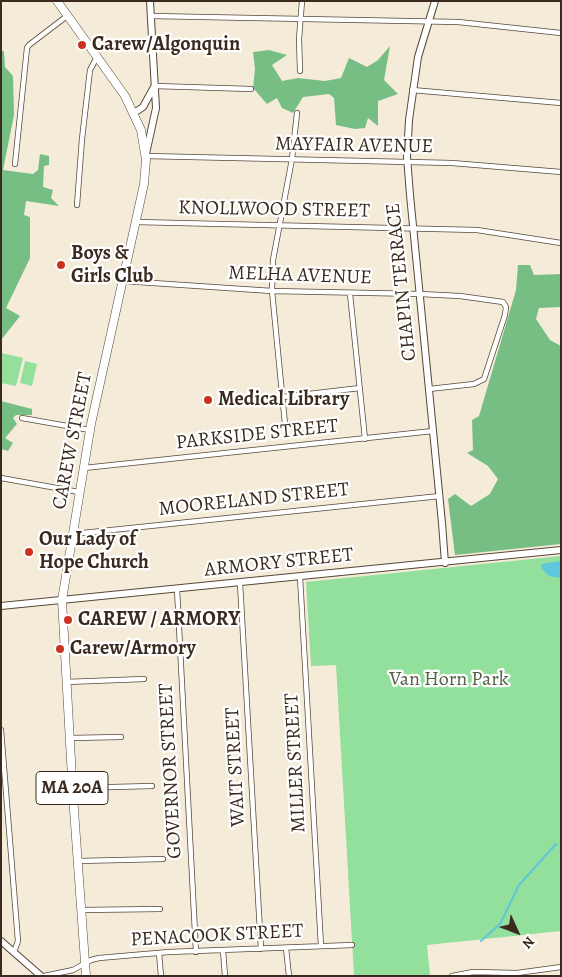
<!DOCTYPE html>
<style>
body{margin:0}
#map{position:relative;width:562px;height:977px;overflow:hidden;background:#f4ecd8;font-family:Alegreya,serif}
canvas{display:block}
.frame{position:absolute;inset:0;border:2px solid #3b2a1e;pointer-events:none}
.north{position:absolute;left:492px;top:907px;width:50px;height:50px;-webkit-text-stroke:4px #fff;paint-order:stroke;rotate:133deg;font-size:14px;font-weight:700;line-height:20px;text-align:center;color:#3b2a1e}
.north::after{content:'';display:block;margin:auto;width:18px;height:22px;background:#3b2a1e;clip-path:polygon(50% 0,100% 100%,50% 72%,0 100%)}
</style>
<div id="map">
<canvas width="562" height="977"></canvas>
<div class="frame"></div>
<div class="north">N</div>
</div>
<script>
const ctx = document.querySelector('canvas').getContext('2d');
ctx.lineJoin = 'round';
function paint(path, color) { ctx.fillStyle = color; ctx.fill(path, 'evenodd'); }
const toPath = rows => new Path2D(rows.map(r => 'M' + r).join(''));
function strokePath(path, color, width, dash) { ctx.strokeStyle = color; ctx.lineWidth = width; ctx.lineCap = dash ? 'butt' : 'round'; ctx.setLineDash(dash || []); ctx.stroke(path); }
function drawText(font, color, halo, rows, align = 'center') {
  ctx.font = font + ' Alegreya,serif'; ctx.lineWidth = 4.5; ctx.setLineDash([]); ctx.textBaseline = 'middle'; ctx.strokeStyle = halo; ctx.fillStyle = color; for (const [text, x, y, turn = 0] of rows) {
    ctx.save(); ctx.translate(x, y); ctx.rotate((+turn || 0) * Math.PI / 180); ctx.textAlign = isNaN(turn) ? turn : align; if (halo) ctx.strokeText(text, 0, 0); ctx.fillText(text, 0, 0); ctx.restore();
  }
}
const green = toPath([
 [1,353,23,358,16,386,1,383],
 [25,361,37,364,32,386,20,383],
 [561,556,561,931,427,945,430,976,354,976,336,665,311,666,306,582]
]);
const forest = toPath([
 [390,46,384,80,398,94,378,101,378,126,368,118,365,128,355,129,336,125,334,98,329,94,303,97,293,113,282,108,277,98,267,104,253,88,255,69,253,52,269,50,287,55,272,65,282,81,298,78,325,81,341,78,349,58,367,67,378,60],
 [1,51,4,51,5,67,13,76,14,115,3,170,33,174,38,170,40,154,49,156,49,165,44,166,43,187,53,190,51,198,59,206,26,201,24,215,30,217,30,258,6,308,20,316,1,340],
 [518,265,530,265,534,275,561,274,561,307,539,308,536,319,550,340,561,346,561,544,455,555,448,499,455,494,471,506,490,494,498,479,488,466,467,453,473,450,472,420,479,416,516,290],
 [1,401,32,409,32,415,16,415,13,418,17,424,5,438,13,443,8,451,1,449]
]);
const water = toPath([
 [561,561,561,578,549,576,542,569,541,564]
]);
const stream = toPath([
 [481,941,500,924,519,885,556,844]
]);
const street = toPath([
 [151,16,458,22,561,33],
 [300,71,299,39,302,1],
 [155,86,251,89],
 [412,90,561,103],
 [146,156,452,163,561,172],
 [15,164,27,48,29,45,67,16],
 [77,205,82,139,90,70,97,57],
 [136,222,477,230,561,243],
 [123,281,272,291,420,294,460,296,503,302,506,307,505,315,484,379,474,384,429,389],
 [350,294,365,439],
 [283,397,360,388],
 [22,418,90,430],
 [285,424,272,291,273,260,292,159,297,113],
 [84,468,433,431],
 [1,478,79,492],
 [73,534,440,496],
 [300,577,321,946],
 [240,583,261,949],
 [177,589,196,952],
 [66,682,144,679],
 [1,730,18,941,14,952],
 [70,738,121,737],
 [72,788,152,786],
 [78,861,163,859],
 [81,910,160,909],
 [286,948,289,976],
 [223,951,225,976],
 [159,953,161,976],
 [44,976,73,970,91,960,99,958,169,952,352,945],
 [452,976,473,972,517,973,561,967]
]);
const secondary = toPath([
 [435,1,418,57,409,120,407,157,410,195,442,523,445,563],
 [134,113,143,107,154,87],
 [146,154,156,108,150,1],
 [1,606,561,550],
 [1,941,41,976]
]);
const primary = toPath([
 [57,1,125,96,141,130,146,160,144,184,91,424,62,600,73,796,86,976]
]);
const markers = [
 [82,45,5,"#c8321e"],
 [61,265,5,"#c8321e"],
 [208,400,5,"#c8321e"],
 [29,552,5,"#c8321e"],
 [68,620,5,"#c8321e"],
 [60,649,5,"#c8321e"]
];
const shields = [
 [72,788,72]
];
const shieldNames = [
 ["MA 20A",72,788]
];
const poiNames = [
 ["Carew/Algonquin",92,45],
 ["Boys &",71,254],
 ["Girls Club",71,277],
 ["Medical Library",218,400],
 ["Our Lady of",39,540],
 ["Hope Church",39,563],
 ["CAREW / ARMORY",78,620],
 ["Carew/Armory",70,649]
];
const streetNames = [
 ["MAYFAIR AVENUE",354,146,1],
 ["KNOLLWOOD STREET",274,210,1],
 ["MELHA AVENUE",300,276,2],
 ["CHAPIN TERRACE",402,282,-96],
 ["PARKSIDE STREET",257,435,-6],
 ["CAREW STREET",73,441,-79],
 ["MOORELAND STREET",254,500,-6],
 ["ARMORY STREET",279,563,-6],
 ["MILLER STREET",296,763,-93],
 ["WAIT STREET",236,767,-93],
 ["GOVERNOR STREET",171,771,-93],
 ["PENACOOK STREET",217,936,-3]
];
const parkNames = [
 ["Van Horn Park",449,680]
];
paint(green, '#93df9c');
paint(forest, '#76be84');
paint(water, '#5ec7d9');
strokePath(stream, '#5ec7d9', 2);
strokePath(street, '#57473a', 6);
strokePath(secondary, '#57473a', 8);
strokePath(primary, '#57473a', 9);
strokePath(street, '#fff', 4.5);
strokePath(secondary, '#fff', 6);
strokePath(primary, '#fff', 8);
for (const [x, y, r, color] of markers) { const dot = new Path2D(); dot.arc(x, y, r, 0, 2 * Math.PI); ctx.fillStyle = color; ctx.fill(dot); strokePath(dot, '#fff', 2); }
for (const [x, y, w] of shields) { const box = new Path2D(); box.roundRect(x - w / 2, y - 16.5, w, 33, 4); ctx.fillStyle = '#fff'; ctx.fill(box); strokePath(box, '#3b2a1e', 1); }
drawText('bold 19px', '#3b2a1e', null, shieldNames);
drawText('bold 20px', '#3b2a1e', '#fff', poiNames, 'left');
drawText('20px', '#3b2a1e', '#fff', streetNames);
drawText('20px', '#556044', '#fff', parkNames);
</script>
